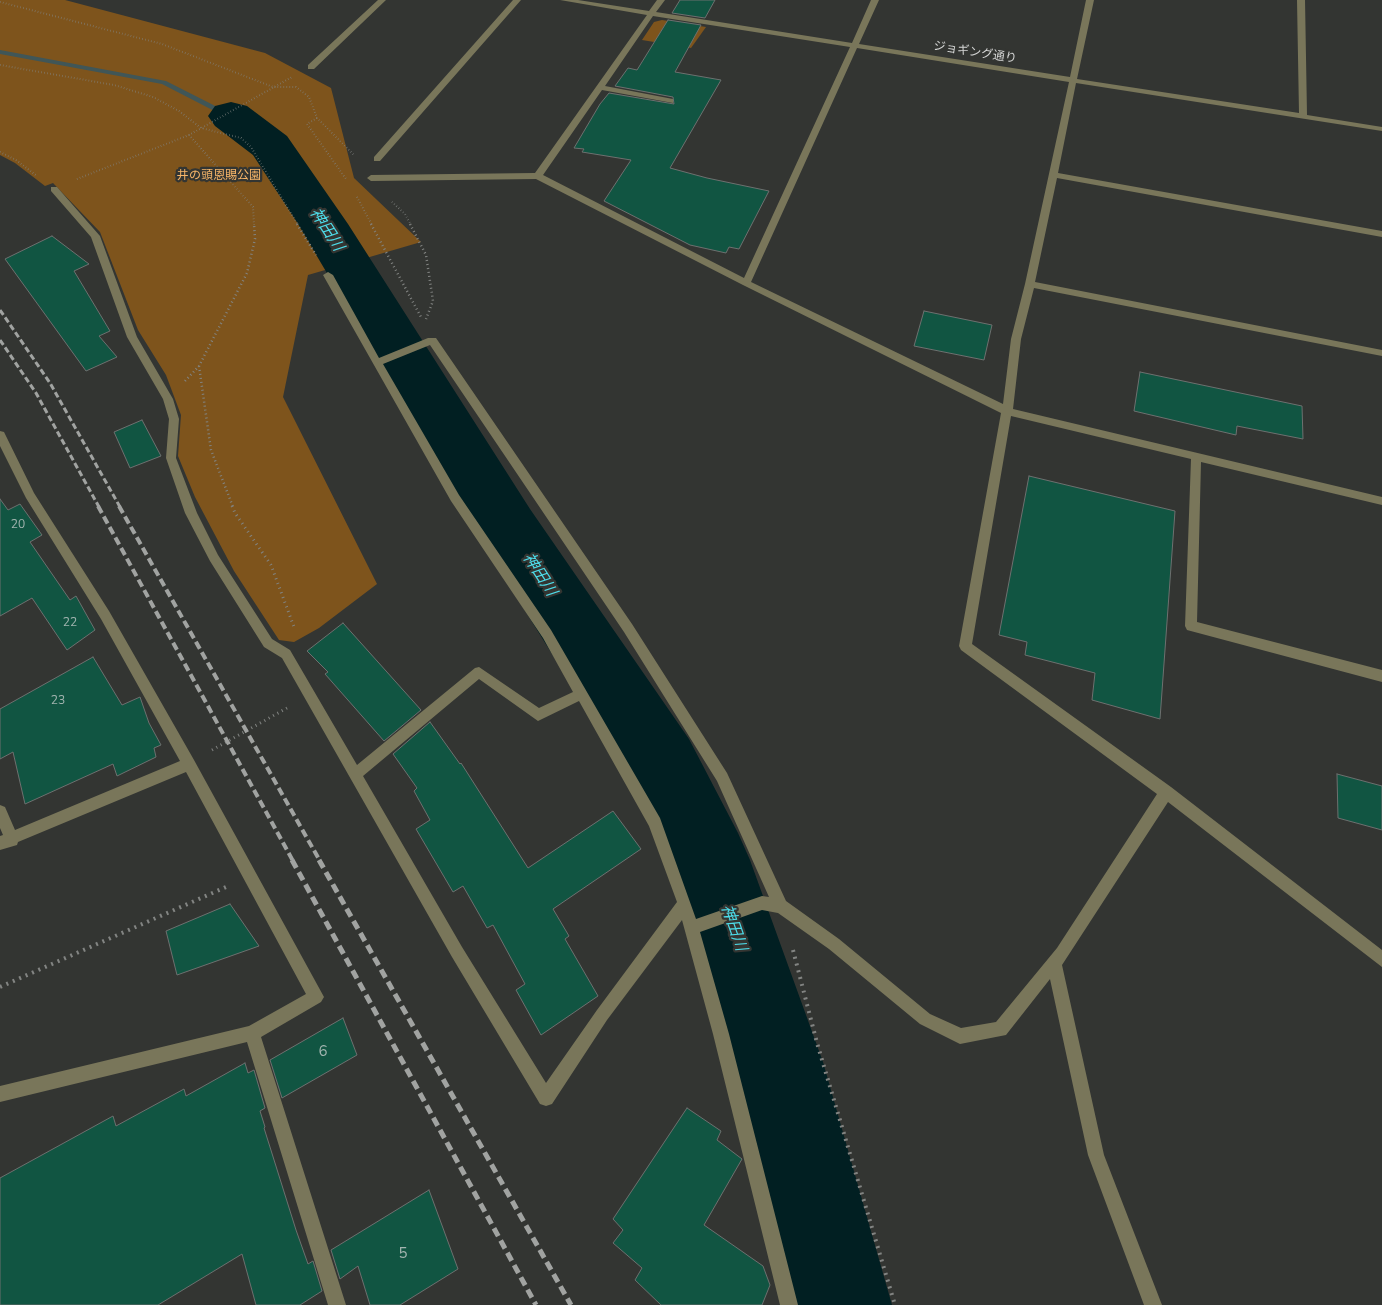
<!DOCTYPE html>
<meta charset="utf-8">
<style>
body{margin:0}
canvas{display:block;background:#333532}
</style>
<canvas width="1382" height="1305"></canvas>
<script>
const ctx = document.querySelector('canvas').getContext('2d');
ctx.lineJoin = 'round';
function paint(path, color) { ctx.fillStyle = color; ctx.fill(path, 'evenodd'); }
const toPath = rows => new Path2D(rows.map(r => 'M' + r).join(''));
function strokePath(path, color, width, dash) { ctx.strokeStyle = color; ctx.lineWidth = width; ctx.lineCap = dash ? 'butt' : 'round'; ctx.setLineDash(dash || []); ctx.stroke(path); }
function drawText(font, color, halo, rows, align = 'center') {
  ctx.font = font + ' "Nunito Sans","Noto Sans JP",sans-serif'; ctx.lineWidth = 4.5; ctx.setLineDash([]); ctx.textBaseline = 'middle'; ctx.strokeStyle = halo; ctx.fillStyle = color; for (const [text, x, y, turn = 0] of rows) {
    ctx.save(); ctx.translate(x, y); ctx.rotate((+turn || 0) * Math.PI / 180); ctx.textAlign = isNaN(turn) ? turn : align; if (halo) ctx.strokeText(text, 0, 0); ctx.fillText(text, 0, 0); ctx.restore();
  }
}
const green = toPath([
 [0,0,65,0,265,53,331,88,354,178,421,242,308,275,283,397,377,584,319,628,294,642,279,640,234,571,195,497,178,456,181,415,166,375,138,330,100,232,53,183,45,186,15,163,0,155],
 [662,20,706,27,691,48,642,40,654,22]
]);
const stream = toPath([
 [0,50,166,81,235,116,228,118,162,84,0,54,0,50]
]);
const river = toPath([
 [231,102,247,106,287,136,348,224,530,509,689,739,738,833,750,860,823,1062,892,1305,792,1305,735,1062,673,867,635,787,484,545,400,397,298,224,253,155,215,126,208,116,215,106,231,102]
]);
const building = toPath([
 [680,0,715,0,705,18,672,13,680,0],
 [668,20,701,25,675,72,721,80,670,168,707,178,769,191,739,249,729,247,726,253,690,245,604,201,631,160,582,152,584,149,574,148,600,104,609,93,674,104,673,97,615,86,628,68,637,70,668,20],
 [52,236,89,264,74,271,110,331,99,336,117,357,86,371,5,259,52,236],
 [924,311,992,325,984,360,914,346,924,311],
 [1140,372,1302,406,1303,439,1237,426,1236,435,1134,411,1140,372],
 [142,420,161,456,130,468,114,432,142,420],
 [1029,476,1175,511,1160,719,1092,700,1095,673,1025,655,1027,642,999,635,1029,476],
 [0,499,8,510,20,504,42,535,30,542,70,600,76,596,95,630,67,650,32,598,0,616,0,499],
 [343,623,421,710,384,741,325,674,328,672,307,651,343,623],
 [93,657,122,705,140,697,149,723,161,745,154,748,156,757,117,776,113,764,25,804,13,752,0,759,0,709,93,657],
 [430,722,460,764,461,763,528,868,613,811,641,849,553,909,569,936,565,939,598,996,541,1035,516,990,525,984,493,925,487,928,463,886,453,892,416,829,430,820,414,791,417,788,393,754,430,722],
 [1337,774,1382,786,1382,830,1338,818,1337,774],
 [230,904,259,946,177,975,166,931,230,904],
 [343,1018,357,1055,282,1098,270,1060,343,1018],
 [245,1063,248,1073,254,1070,265,1108,260,1111,265,1127,264,1128,296,1230,308,1264,313,1261,322,1291,300,1305,256,1305,242,1254,158,1305,0,1305,0,1178,113,1116,116,1126,184,1089,186,1096,245,1063],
 [687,1108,721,1131,717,1140,742,1159,704,1225,763,1266,770,1285,762,1305,661,1305,635,1280,642,1268,613,1243,623,1230,613,1219,687,1108],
 [429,1190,458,1269,400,1305,370,1305,358,1266,340,1279,331,1250,429,1190]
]);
const pathFar3 = toPath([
 [0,2,162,44,273,87,296,87,309,97,317,118,354,155],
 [0,65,114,85,153,97,179,111,201,128,241,138,251,147,298,225],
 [317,118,307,124,346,179],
 [189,135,253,207,254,225],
 [0,152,16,160,37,176],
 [77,179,189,135,292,77],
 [357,197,372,225],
 [392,202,405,214,411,225]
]);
const pathFar2 = toPath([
 [297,224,316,255],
 [371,224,422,319],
 [410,224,426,255,433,301,426,319],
 [199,366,211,450,233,507],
 [185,381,199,366,247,273,255,239,254,224]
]);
const pathFar1 = toPath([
 [232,506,235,513,271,565,294,627],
 [212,750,287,708]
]);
const path = toPath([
 [793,950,817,1043,895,1305],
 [0,987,226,887]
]);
const minor = toPath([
 [378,0,386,0,314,69,308,69,308,65,378,0],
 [513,0,521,0,380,161,374,161,374,157,513,0],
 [560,0,578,0,649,11,657,0,665,0,656,12,852,43,871,0,879,0,859,44,1070,77,1086,0,1094,0,1077,79,1299,113,1297,0,1305,0,1307,115,1382,127,1382,131,1076,83,1058,173,1382,231,1382,237,1057,178,1035,282,1382,350,1382,356,1034,288,1021,339,1013,409,1382,497,1382,505,1201,462,1197,622,1382,670,1382,682,1187,630,1185,626,1191,459,1011,416,972,644,1171,787,1382,950,1382,967,1168,802,1062,965,1104,1155,1162,1305,1144,1305,1088,1155,1050,979,1006,1035,960,1044,920,1024,829,949,778,913,762,910,700,932,729,1034,798,1305,780,1305,713,1034,682,920,607,1020,552,1104,546,1106,540,1104,452,957,282,658,264,647,210,561,185,513,166,458,169,419,163,399,127,337,91,237,51,191,51,187,57,187,100,236,137,337,173,399,179,419,176,458,197,513,218,555,272,639,290,650,357,765,475,668,479,667,539,708,573,692,543,638,451,501,323,275,328,272,333,275,379,358,428,338,436,338,632,624,727,773,786,901,839,939,930,1014,961,1028,996,1022,1057,948,1157,794,961,650,959,646,1001,413,743,285,536,179,371,181,367,178,371,175,535,173,647,15,560,0],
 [653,16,850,47,744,278,543,175,602,90,673,103,673,99,605,86,653,16],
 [857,48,1069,82,1025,284,1011,339,1003,404,751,282,857,48],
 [430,345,624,632,717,781,769,897,762,896,696,919,660,818,551,630,459,495,383,364,430,345],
 [479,679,538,721,579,701,649,826,677,902,597,1010,546,1083,462,947,363,776,479,679],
 [0,431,4,432,34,493,109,611,194,760,324,997,321,1002,261,1037,346,1305,328,1305,247,1042,0,1102,0,1086,249,1026,306,994,186,772,18,842,17,845,0,850,0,836,3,835,0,828,0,805,5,807,15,830,180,761,101,619,26,498,0,446,0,431]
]);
const railFar2 = toPath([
 [0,310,50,383,120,507],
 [0,340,36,393,99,507]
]);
const railFar1 = toPath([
 [98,506,293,861],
 [119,506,320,861]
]);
const rail = toPath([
 [292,860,536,1305],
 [319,860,571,1305]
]);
const farStreetnames = [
 ["ジョギング通り",975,53,9]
];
const farParknames = [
 ["井の頭恩賜公園",219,176]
];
const numberNames = [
 ["20",18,525],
 ["22",70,623],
 ["23",58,701]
];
const nearNumbernames = [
 ["6",323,1052],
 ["5",403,1254]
];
const waterNames = [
 ["神田川",326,230,57],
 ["神田川",539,575,57],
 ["神田川",733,928,71]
];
paint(green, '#7e541c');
paint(stream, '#405657');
paint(river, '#011f22');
paint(building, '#115542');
strokePath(building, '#6d706f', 1);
strokePath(pathFar3, '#828482', 2, [0.5, 2.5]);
strokePath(pathFar2, '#828482', 2.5, [1, 3]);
strokePath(pathFar1, '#828482', 3, [1, 4]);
strokePath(path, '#828482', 4, [2, 5]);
paint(minor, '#79765a');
strokePath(railFar2, '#a1a3a1', 3, [6, 3]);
strokePath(railFar1, '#a1a3a1', 4, [8, 4]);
strokePath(rail, '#a1a3a1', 5, [9, 5]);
drawText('12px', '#d4d5d4', '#333532', farStreetnames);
drawText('12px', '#f7b669', '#333532', farParknames);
drawText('12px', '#a3b5b0', null, numberNames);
drawText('15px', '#a3b5b0', null, nearNumbernames);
drawText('italic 16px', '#4ddce9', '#333532', waterNames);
</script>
